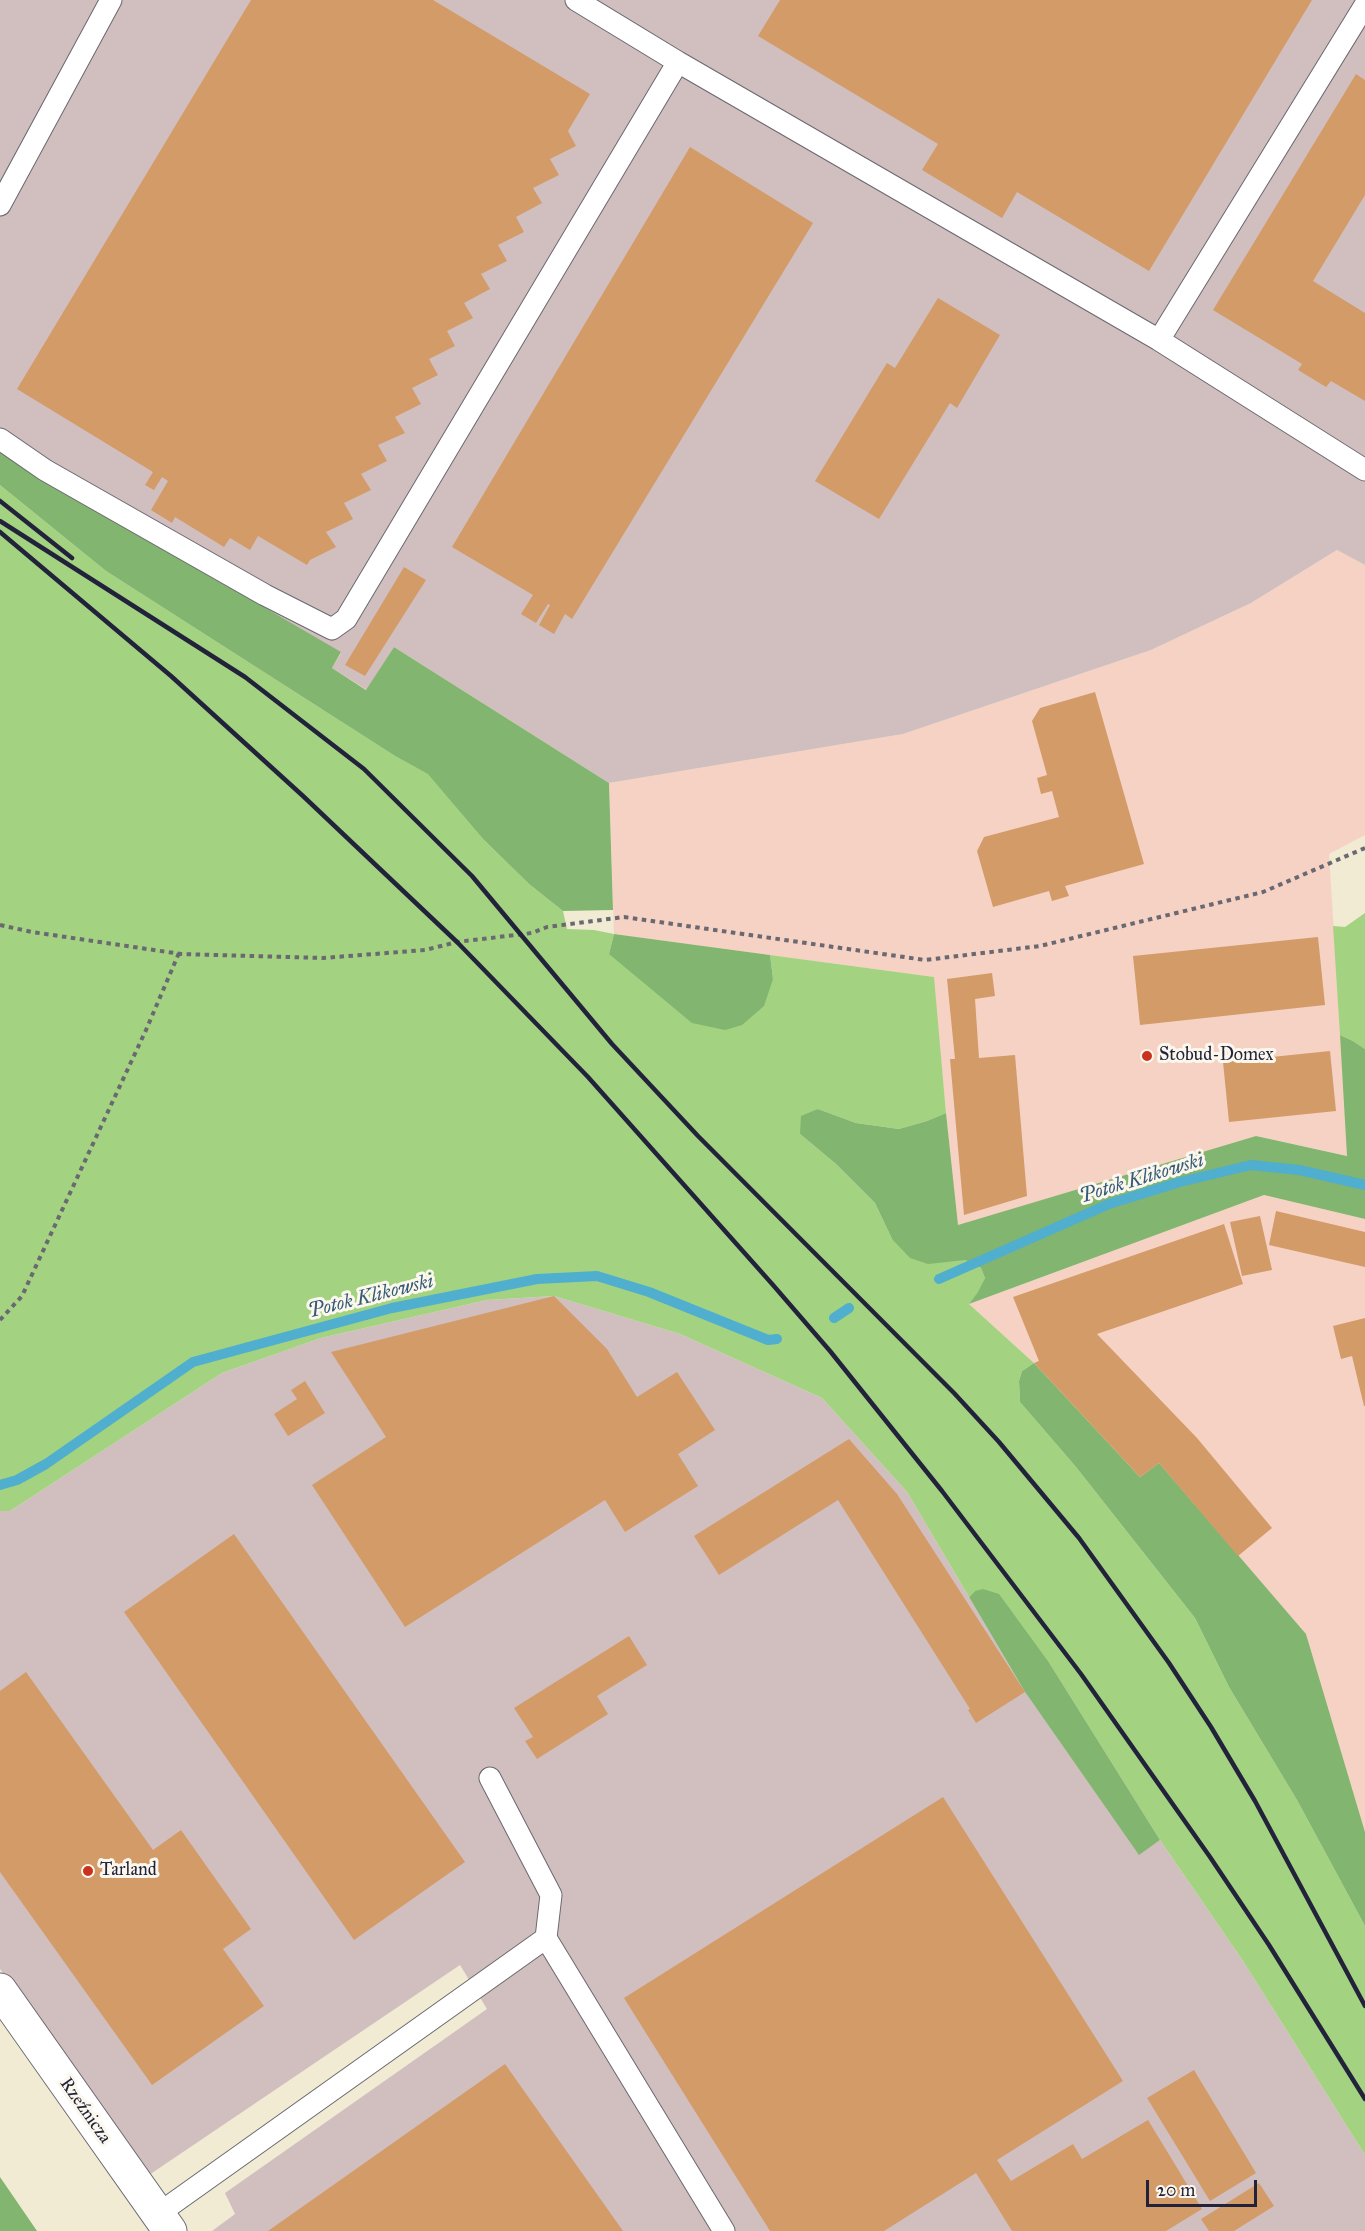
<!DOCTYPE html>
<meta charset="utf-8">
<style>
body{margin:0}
#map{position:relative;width:1365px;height:2231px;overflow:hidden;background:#f0ebd2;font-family:"IM FELL Great Primer",serif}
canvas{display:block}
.scale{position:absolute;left:1146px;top:2180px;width:111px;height:27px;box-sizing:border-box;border:3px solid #22223b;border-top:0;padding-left:8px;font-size:18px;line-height:21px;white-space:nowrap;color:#22223b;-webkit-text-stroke:4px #fbf7ec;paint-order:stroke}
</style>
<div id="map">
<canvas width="1365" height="2231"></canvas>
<div class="scale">20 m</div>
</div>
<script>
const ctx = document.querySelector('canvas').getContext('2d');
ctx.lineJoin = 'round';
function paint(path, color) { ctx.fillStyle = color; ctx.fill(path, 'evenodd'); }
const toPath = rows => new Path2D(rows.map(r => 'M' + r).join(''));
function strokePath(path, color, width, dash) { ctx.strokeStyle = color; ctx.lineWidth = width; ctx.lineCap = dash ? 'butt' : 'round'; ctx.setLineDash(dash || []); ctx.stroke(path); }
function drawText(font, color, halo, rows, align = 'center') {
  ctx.font = font + ' "IM FELL Great Primer",serif'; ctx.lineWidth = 6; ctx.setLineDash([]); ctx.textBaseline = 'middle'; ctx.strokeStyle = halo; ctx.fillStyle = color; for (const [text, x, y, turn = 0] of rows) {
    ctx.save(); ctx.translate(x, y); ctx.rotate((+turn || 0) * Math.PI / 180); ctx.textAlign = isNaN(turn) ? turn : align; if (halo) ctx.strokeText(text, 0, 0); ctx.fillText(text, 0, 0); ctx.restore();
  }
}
const built = toPath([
 [1337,550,1365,565,1365,835,1329,854,1348,1156,1256,1136,957,1226,933,977,614,934,609,783,903,734,1151,650,1251,603],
 [1264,1195,1365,1219,1365,1832,1306,1634,1159,1464,1140,1477,1034,1363,969,1304]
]);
const industrial = toPath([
 [0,0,1365,0,1365,565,1337,550,1251,603,1151,650,903,734,609,783,394,647,367,690,332,668,341,653,49,482,0,447],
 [554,1296,680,1334,822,1398,907,1492,1025,1692,1139,1854,1160,1840,1243,1961,1365,2155,1365,2231,212,2231,235,2214,225,2193,487,2009,460,1965,149,2175,0,1969,0,1511,10,1511,222,1373,321,1338,487,1300]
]);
const green = toPath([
 [0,485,106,571,395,756,429,774,483,839,529,884,563,911,567,929,594,930,614,934,609,954,773,979,770,955,934,977,946,1113,927,1121,899,1129,856,1123,818,1109,800,1134,836,1164,875,1203,892,1239,953,1260,965,1260,981,1268,985,1278,979,1292,969,1304,1034,1363,1022,1371,1019,1381,1020,1402,1076,1467,1195,1618,1229,1687,1297,1800,1365,1926,1365,2155,1243,1961,1160,1840,1050,1664,975,1591,969,1597,907,1492,822,1398,680,1334,554,1296,487,1300,321,1338,222,1373,10,1511,0,1511],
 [1365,913,1365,1049,1353,1041,1340,1035,1333,926,1345,927]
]);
const forest = toPath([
 [0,447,49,482,341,652,332,668,366,690,394,647,609,783,613,910,563,911,529,884,483,839,428,774,395,756,106,571,0,485],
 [614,934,770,955,773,979,764,1006,742,1025,725,1030,692,1023,609,954],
 [1340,1035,1353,1041,1365,1049,1365,1219,1264,1195,969,1304,978,1292,985,1278,981,1268,965,1260,928,1264,910,1258,892,1239,875,1203,836,1164,800,1134,801,1116,818,1109,856,1123,899,1129,927,1121,946,1113,958,1225,1256,1136,1347,1156],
 [1034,1363,1140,1477,1159,1463,1306,1634,1365,1832,1365,1926,1297,1800,1229,1687,1195,1618,1076,1467,1020,1402,1019,1381,1022,1371],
 [983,1589,999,1594,1050,1664,1160,1840,1139,1855,1025,1692,969,1597,975,1591],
 [0,2177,37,2231,0,2231]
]);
const stream = toPath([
 [939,1279,1109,1204,1180,1182,1251,1165,1299,1170,1365,1185],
 [834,1318,849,1308],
 [0,1485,17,1480,46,1464,193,1362,392,1308,537,1279,597,1276,649,1292,768,1340,777,1339]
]);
const building = toPath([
 [251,0,433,0,590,94,568,131,576,146,550,159,559,175,533,188,542,203,516,217,524,232,498,245,507,261,481,274,490,289,464,303,473,318,447,331,455,346,429,359,438,375,412,388,421,404,395,417,405,433,378,445,387,461,361,474,371,490,344,503,353,519,326,532,336,547,310,560,307,565,258,536,250,550,230,538,224,547,175,517,172,523,151,510,168,481,162,477,154,490,145,485,153,472,17,389],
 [780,0,1312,0,1149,271,1017,192,1002,218,922,170,938,144,758,36],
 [1356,74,1365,80,1365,195,1313,281,1365,313,1365,401,1331,381,1326,387,1298,370,1302,364,1213,310],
 [690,147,813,223,572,619,565,614,554,634,539,625,550,605,548,604,536,623,521,614,533,595,452,547],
 [938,298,1000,335,957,408,950,403,879,519,815,481,887,363,895,368],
 [404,567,426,580,365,676,345,665],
 [1095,692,1144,864,1065,886,1069,896,1052,901,1049,891,993,907,977,851,984,837,1059,817,1052,791,1041,794,1037,778,1047,775,1032,721,1040,708],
 [1318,937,1325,1005,1140,1025,1133,956],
 [992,973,995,996,975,999,979,1058,1015,1055,1027,1196,964,1215,950,1059,955,1059,947,979],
 [1330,1051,1336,1111,1229,1122,1223,1062],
 [1276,1211,1365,1232,1365,1267,1269,1245],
 [1260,1216,1272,1270,1242,1276,1230,1222],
 [1224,1224,1243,1284,1097,1334,1197,1438,1272,1528,1238,1556,1159,1463,1140,1477,1034,1363,1039,1361,1013,1297],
 [554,1296,607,1349,637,1397,677,1372,715,1430,678,1454,698,1486,625,1532,605,1500,405,1627,312,1485,386,1437,331,1352],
 [1365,1318,1365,1406,1364,1406,1352,1356,1341,1359,1333,1326],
 [305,1381,325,1413,288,1436,274,1414,297,1399,291,1390],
 [849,1439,897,1494,1025,1692,976,1723,968,1710,970,1709,838,1500,719,1575,694,1536],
 [234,1534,465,1862,354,1940,124,1612],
 [629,1636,647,1665,597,1696,608,1714,537,1759,525,1741,533,1737,514,1708],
 [26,1672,153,1850,181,1830,251,1929,223,1949,264,2006,152,2085,0,1872,0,1691],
 [943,1797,1123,2081,997,2160,1011,2181,1073,2144,1082,2159,1148,2120,1202,2209,1166,2231,1012,2231,976,2173,884,2231,770,2231,624,1998],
 [505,2064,623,2231,268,2231],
 [1194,2070,1256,2173,1210,2201,1147,2098],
 [1259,2183,1274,2206,1234,2231,1209,2231,1201,2219]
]);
const path = toPath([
 [0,925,32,932,181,954,323,958,425,950,457,942,532,933,547,927,624,917,925,960,1040,946,1263,892,1365,848],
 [0,1320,22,1296,146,1030,179,953]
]);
const service = toPath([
 [576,0,678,62,1159,340,1365,5],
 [0,205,111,0],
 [1159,340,1365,470],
 [0,439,45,470,265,595,332,629,346,619,678,62],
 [490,1778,551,1895,546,1938,724,2231],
 [158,2214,546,1938]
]);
const minor = toPath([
 [0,1990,170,2231]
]);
const rail = toPath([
 [0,501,72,558],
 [0,521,245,677,364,769,472,876,612,1044,698,1136,954,1393,999,1442,1079,1538,1169,1663,1211,1727,1255,1801,1365,2006],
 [0,532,171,676,303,796,457,942,588,1077,773,1285,830,1351,942,1491,1081,1674,1210,1857,1269,1945,1365,2099]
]);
const markers = [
 [1147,1056,6,"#c8321e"],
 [88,1871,6,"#c8321e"]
];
const poiNames = [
 ["Stobud-Domex",1159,1056],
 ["Tarland",100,1871]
];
const streetNames = [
 ["Rzeźnicza",85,2111,55]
];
const waterNames = [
 ["Potok Klikowski",1142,1179,-17],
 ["Potok Klikowski",371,1297,-14]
];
paint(built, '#f6d2c5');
paint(industrial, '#d1bfbf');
paint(green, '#a3d381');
paint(forest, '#82b56f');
strokePath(stream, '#50aecf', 10);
paint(building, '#d39b68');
strokePath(service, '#6a6870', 23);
strokePath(minor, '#6a6870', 35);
strokePath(path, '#6a6870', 4, [4.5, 4.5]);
strokePath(service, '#fff', 21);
strokePath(minor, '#fff', 33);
strokePath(rail, '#22223b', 4.5);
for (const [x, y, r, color] of markers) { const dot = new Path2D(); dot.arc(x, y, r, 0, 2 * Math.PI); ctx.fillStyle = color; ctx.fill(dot); strokePath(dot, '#fbf7ec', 2); }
drawText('18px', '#22223b', '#fbf7ec', poiNames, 'left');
drawText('18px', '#22223b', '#fbf7ec', streetNames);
drawText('italic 20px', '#345a76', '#fbf7ec', waterNames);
</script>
